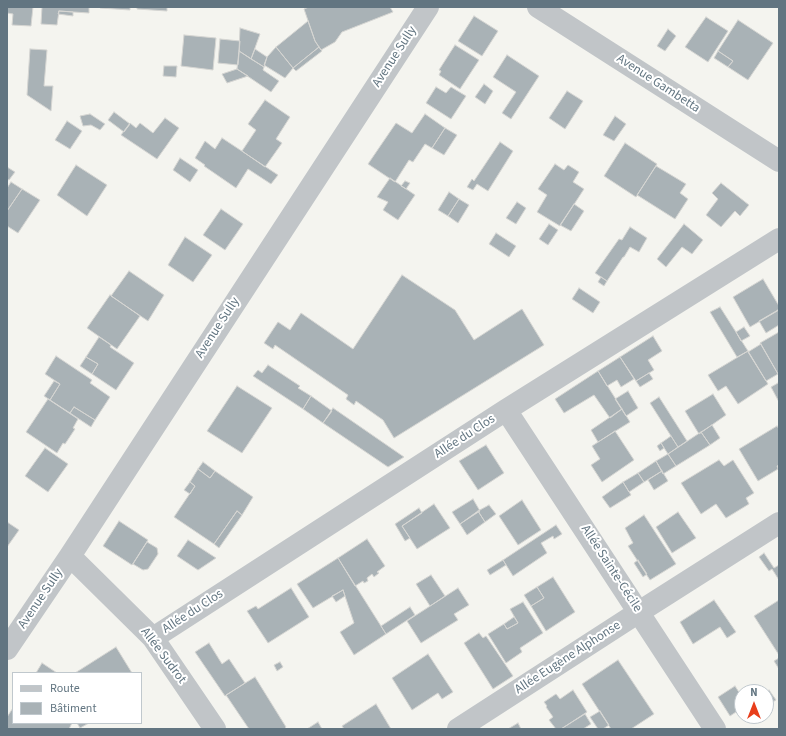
<!DOCTYPE html>
<meta charset="utf-8">
<style>
body{margin:0}
#map{position:relative;width:786px;height:736px;overflow:hidden;background:#f4f4ef;font-family:"Source Sans 3",sans-serif}
canvas{display:block}
.frame{position:absolute;inset:0;border:8px solid #627581;pointer-events:none}
.legend{position:absolute;left:12px;top:672px;width:130px;height:52px;box-sizing:border-box;background:#fff;border:1px solid #c0c8cd;margin:0;padding:5px 7px;list-style:none;font-size:12px;color:#627581}
.legend li{display:flex;align-items:center;gap:8px;height:20px}
.legend b{width:20px;border:1px solid #c0c8cd}
.north{position:absolute;left:734px;top:684px;width:40px;height:40px;box-sizing:border-box;background:#fff;border:1px solid #c0c8cd;border-radius:50%;rotate:0deg;font-size:11px;font-weight:700;line-height:16px;text-align:center;color:#627581}
.north::after{content:'';display:block;margin:auto;width:14px;height:18px;background:#e83e1b;clip-path:polygon(50% 0,100% 100%,50% 72%,0 100%)}
</style>
<div id="map">
<canvas width="786" height="736"></canvas>
<div class="frame"></div>
<ul class="legend">
<li><b style="height:5px;background:#c1c5c8"></b>Route</li>
<li><b style="height:11px;background:#a9b2b6"></b>Bâtiment</li>
</ul>
<div class="north">N</div>
</div>
<script>
const ctx = document.querySelector('canvas').getContext('2d');
ctx.lineJoin = 'round';
function paint(path, color) { ctx.fillStyle = color; ctx.fill(path, 'evenodd'); }
const toPath = rows => new Path2D(rows.map(r => 'M' + r).join(''));
function strokePath(path, color, width, dash) { ctx.strokeStyle = color; ctx.lineWidth = width; ctx.lineCap = dash ? 'butt' : 'round'; ctx.setLineDash(dash || []); ctx.stroke(path); }
function drawText(font, color, halo, rows, align = 'center') {
  ctx.font = font + ' "Source Sans 3",sans-serif'; ctx.lineWidth = 4; ctx.setLineDash([]); ctx.textBaseline = 'middle'; ctx.strokeStyle = halo; ctx.fillStyle = color; for (const [text, x, y, turn = 0] of rows) {
    ctx.save(); ctx.translate(x, y); ctx.rotate((+turn || 0) * Math.PI / 180); ctx.textAlign = isNaN(turn) ? turn : align; if (halo) ctx.strokeText(text, 0, 0); ctx.fillText(text, 0, 0); ctx.restore();
  }
}
const building = toPath([
 [7,7,33,7,31,26,12,25,13,14,7,13,7,7],
 [42,7,89,7,89,13,59,11,57,25,41,24,42,7],
 [100,7,130,7,130,10,100,8,100,7],
 [137,7,167,7,167,11,137,9,137,7],
 [309,7,390,7,393,12,342,32,335,42,321,50,315,41,304,9,309,7],
 [59,11,73,12,73,16,58,14,59,11],
 [474,16,498,31,482,56,458,41,474,16],
 [706,17,728,31,708,62,685,47,706,17],
 [738,20,773,43,748,80,728,67,733,61,718,51,738,20],
 [308,21,315,41,319,47,293,68,276,47,308,21],
 [240,28,260,34,251,59,239,51,240,28],
 [668,29,676,36,665,51,657,46,668,29],
 [184,35,216,38,213,70,181,66,184,35],
 [220,39,240,41,238,65,218,63,220,39],
 [455,45,479,60,460,89,439,75,441,71,439,70,455,45],
 [276,47,293,68,285,78,264,65,267,57,276,47],
 [319,47,322,51,296,71,293,68,319,47],
 [30,49,47,50,44,86,53,86,51,111,27,95,30,49],
 [255,49,267,57,264,67,251,59,255,49],
 [239,51,264,67,263,70,279,81,271,92,237,69,239,51],
 [718,51,733,61,728,67,714,58,718,51],
 [507,55,539,76,511,119,502,113,516,92,493,77,507,55],
 [164,66,177,66,176,77,163,76,164,66],
 [237,69,248,76,227,83,222,74,237,69],
 [484,84,493,91,485,104,475,97,484,84],
 [436,87,446,93,451,87,466,96,451,119,426,103,436,87],
 [567,91,583,101,565,129,549,118,567,91],
 [265,100,290,117,276,139,282,143,265,167,242,151,256,130,248,124,265,100],
 [114,112,130,124,124,132,108,120,114,112],
 [90,114,105,124,100,130,91,125,83,126,80,116,90,114],
 [425,114,445,128,432,148,425,144,413,162,409,160,395,182,368,164,396,123,412,133,425,114],
 [615,116,626,124,614,141,603,135,615,116],
 [165,118,179,128,157,159,121,135,130,123,136,128,140,123,153,133,165,118],
 [67,121,82,131,70,149,55,140,67,121],
 [445,128,457,135,444,155,432,148,445,128],
 [222,138,278,175,271,184,248,169,236,188,204,166,205,165,195,158,205,141,215,149,222,138],
 [500,142,513,151,488,191,477,184,473,190,467,187,472,179,474,181,500,142],
 [625,143,657,164,636,197,604,176,625,143],
 [180,158,198,170,190,182,173,170,180,158],
 [555,164,564,170,568,165,579,172,573,182,584,189,560,226,537,212,547,195,538,189,555,164],
 [76,165,107,185,87,216,57,195,76,165],
 [656,166,686,184,680,193,688,199,675,219,637,195,656,166],
 [7,167,15,172,9,180,7,179,7,167],
 [390,178,415,195,398,220,383,210,388,202,377,197,390,178],
 [405,181,410,183,406,189,401,186,405,181],
 [11,182,22,189,7,211,7,188,11,182],
 [721,183,749,205,740,216,735,211,721,227,706,215,718,199,712,193,721,183],
 [22,189,40,200,18,233,7,226,7,211,22,189],
 [449,192,459,199,448,216,438,210,449,192],
 [459,199,469,205,458,223,448,216,459,199],
 [517,202,526,208,516,224,506,218,517,202],
 [574,204,584,211,571,231,560,225,574,204],
 [221,209,243,224,225,250,203,235,221,209],
 [549,224,558,230,548,245,539,239,549,224],
 [684,224,703,240,692,254,682,247,666,267,657,259,684,224],
 [630,227,647,238,639,252,630,247,624,257,623,257,607,281,595,273,619,239,622,240,630,227],
 [496,233,516,246,509,257,489,244,496,233],
 [185,237,212,255,193,282,168,265,185,237],
 [129,271,164,295,148,321,111,296,129,271],
 [402,275,455,310,474,340,522,309,544,345,394,438,383,420,356,401,354,405,346,399,348,395,275,345,273,349,264,343,278,322,290,330,301,313,353,349,402,275],
 [601,277,607,281,604,286,598,282,601,277],
 [763,279,779,306,779,310,750,327,733,297,763,279],
 [579,288,600,302,593,313,572,299,579,288],
 [110,295,140,316,117,349,87,328,110,295],
 [720,307,748,351,737,357,710,312,720,307],
 [778,310,779,312,779,325,766,333,759,321,778,310],
 [744,327,750,336,741,341,736,332,744,327],
 [779,332,779,373,778,374,760,343,779,332],
 [653,336,662,351,648,360,654,370,636,381,620,357,653,336],
 [99,337,111,345,110,347,134,363,116,390,92,374,98,364,86,357,99,337],
 [761,344,778,374,766,381,748,352,761,344],
 [748,351,768,384,738,404,726,386,718,391,708,375,748,351],
 [56,356,92,380,90,383,110,397,95,420,74,407,70,413,50,400,60,384,45,374,56,356],
 [86,357,98,364,92,374,80,366,86,357],
 [620,357,634,379,621,387,617,380,607,386,598,371,620,357],
 [268,365,300,386,298,388,311,396,303,409,253,376,258,370,262,373,268,365],
 [598,371,622,409,610,418,594,395,564,413,555,399,598,371],
 [649,373,653,379,640,387,636,381,649,373],
 [54,381,60,384,50,400,44,396,54,381],
 [778,383,779,384,779,402,771,387,778,383],
 [237,386,272,408,242,453,207,431,237,386],
 [628,391,638,408,626,416,615,399,628,391],
 [713,394,726,415,699,434,685,411,713,394],
 [311,396,332,411,323,423,303,409,311,396],
 [659,397,687,441,678,447,650,403,659,397],
 [48,399,78,419,73,428,75,429,65,444,63,443,57,453,26,432,48,399],
 [74,407,95,420,91,427,70,413,74,407],
 [333,408,404,457,388,467,323,423,333,408],
 [622,409,630,422,598,442,591,430,622,409],
 [712,425,720,438,710,445,701,432,712,425],
 [777,426,779,429,779,465,777,466,778,469,758,481,739,449,777,426],
 [615,431,634,460,602,482,591,465,600,459,592,446,615,431],
 [701,432,710,445,676,466,668,454,701,432],
 [671,436,678,447,668,454,661,443,671,436],
 [661,443,664,448,660,451,657,446,661,443],
 [486,445,504,473,478,490,459,461,486,445],
 [45,448,68,464,48,492,25,476,45,448],
 [668,454,676,466,663,474,656,461,668,454],
 [719,460,724,466,733,460,754,493,746,498,749,504,726,518,716,504,701,514,681,483,719,460],
 [656,461,662,471,644,482,638,473,656,461],
 [203,462,215,471,210,478,198,469,203,462],
 [198,469,210,478,215,471,253,497,242,515,237,511,214,544,174,517,195,486,190,482,198,469],
 [662,471,668,481,654,490,648,480,662,471],
 [638,473,644,482,629,492,623,482,638,473],
 [190,482,195,486,190,494,184,490,190,482],
 [623,482,631,495,610,508,602,497,623,482],
 [473,499,480,511,460,524,452,512,473,499],
 [522,500,541,530,518,545,499,516,522,500],
 [434,504,450,528,417,549,402,526,434,504],
 [489,505,496,514,485,522,478,511,489,505],
 [419,508,422,513,402,526,410,538,405,541,395,524,419,508],
 [237,511,242,515,219,548,214,544,237,511],
 [478,511,485,522,467,535,460,524,478,511],
 [678,512,696,538,672,553,656,527,678,512],
 [644,515,676,564,650,580,628,546,633,543,625,528,644,515],
 [119,521,148,540,132,565,103,546,119,521],
 [7,522,19,530,7,547,7,522],
 [556,525,562,534,554,539,553,536,541,543,547,553,513,576,503,560,556,525],
 [367,539,385,566,377,572,379,573,374,577,372,574,367,578,368,581,364,583,363,581,355,586,338,558,367,539],
 [188,540,216,558,198,570,177,556,188,540],
 [147,542,157,548,158,554,148,569,143,570,133,564,147,542],
 [764,553,774,568,779,565,779,580,772,569,769,571,759,557,764,553],
 [338,558,386,634,354,655,340,632,354,623,343,590,313,608,297,584,338,558],
 [503,560,506,565,490,575,487,570,503,560],
 [638,560,647,574,643,577,634,563,638,560],
 [431,575,445,596,430,606,416,584,431,575],
 [553,577,575,612,546,631,531,606,544,598,537,587,553,577],
 [537,587,544,598,531,606,524,595,537,587],
 [291,588,309,617,268,643,247,611,256,606,258,609,291,588],
 [458,588,469,605,454,614,458,620,421,643,407,621,458,588],
 [343,590,345,596,336,602,332,596,343,590],
 [714,600,736,632,727,638,720,627,693,644,680,622,714,600],
 [779,600,779,655,754,616,779,600],
 [523,602,543,633,520,648,522,652,506,663,488,634,504,624,507,629,518,623,510,609,523,602],
 [410,607,415,615,386,634,381,626,410,607],
 [514,617,518,623,507,629,504,624,514,617],
 [479,633,483,638,486,636,513,676,493,689,464,643,479,633],
 [209,643,222,664,229,659,245,683,225,696,195,652,209,643],
 [116,647,132,673,75,673,116,647],
 [428,654,453,692,442,699,438,693,412,710,392,678,428,654],
 [779,658,779,669,774,661,779,658],
 [618,660,654,714,631,729,611,729,582,684,618,660],
 [280,662,283,667,277,671,274,665,280,662],
 [42,663,57,673,36,673,42,663],
 [255,677,286,727,284,729,249,729,226,695,255,677],
 [735,686,742,697,742,708,730,716,718,697,735,686],
 [573,690,587,712,561,729,556,729,549,720,553,717,546,707,547,706,544,702,556,694,560,699,573,690],
 [769,690,776,700,766,706,766,693,769,690],
 [376,704,391,729,344,729,342,726,376,704],
 [13,708,13,723,72,723,69,729,7,729,7,717,13,708],
 [600,711,609,725,603,729,598,729,590,717,600,711],
 [585,714,591,724,583,729,561,729,585,714],
 [318,722,322,729,307,729,318,722],
 [77,723,89,723,80,728,77,723],
 [518,723,521,729,508,729,518,723]
]);
const street = toPath([
 [538,7,779,161],
 [506,410,715,729],
 [70,556,153,638,215,729],
 [153,638,506,410,779,239],
 [7,649,70,556,428,7],
 [458,729,639,612,779,523]
]);
const streetNames = [
 ["Avenue Sully",395,57,-57],
 ["Avenue Gambetta",658,84,33],
 ["Avenue Sully",218,328,-57],
 ["Allée du Clos",465,437,-33],
 ["Allée Sainte-Cécile",611,569,57],
 ["Avenue Sully",41,599,-56],
 ["Allée du Clos",193,612,-33],
 ["Allée Sudrot",163,656,53],
 ["Allée Eugène Alphonse",568,658,-33]
];
paint(building, '#a9b2b6');
strokePath(building, '#d5d5d2', 1);
strokePath(street, '#c1c5c8', 22);
drawText('13px', '#627581', '#fff', streetNames);
</script>
